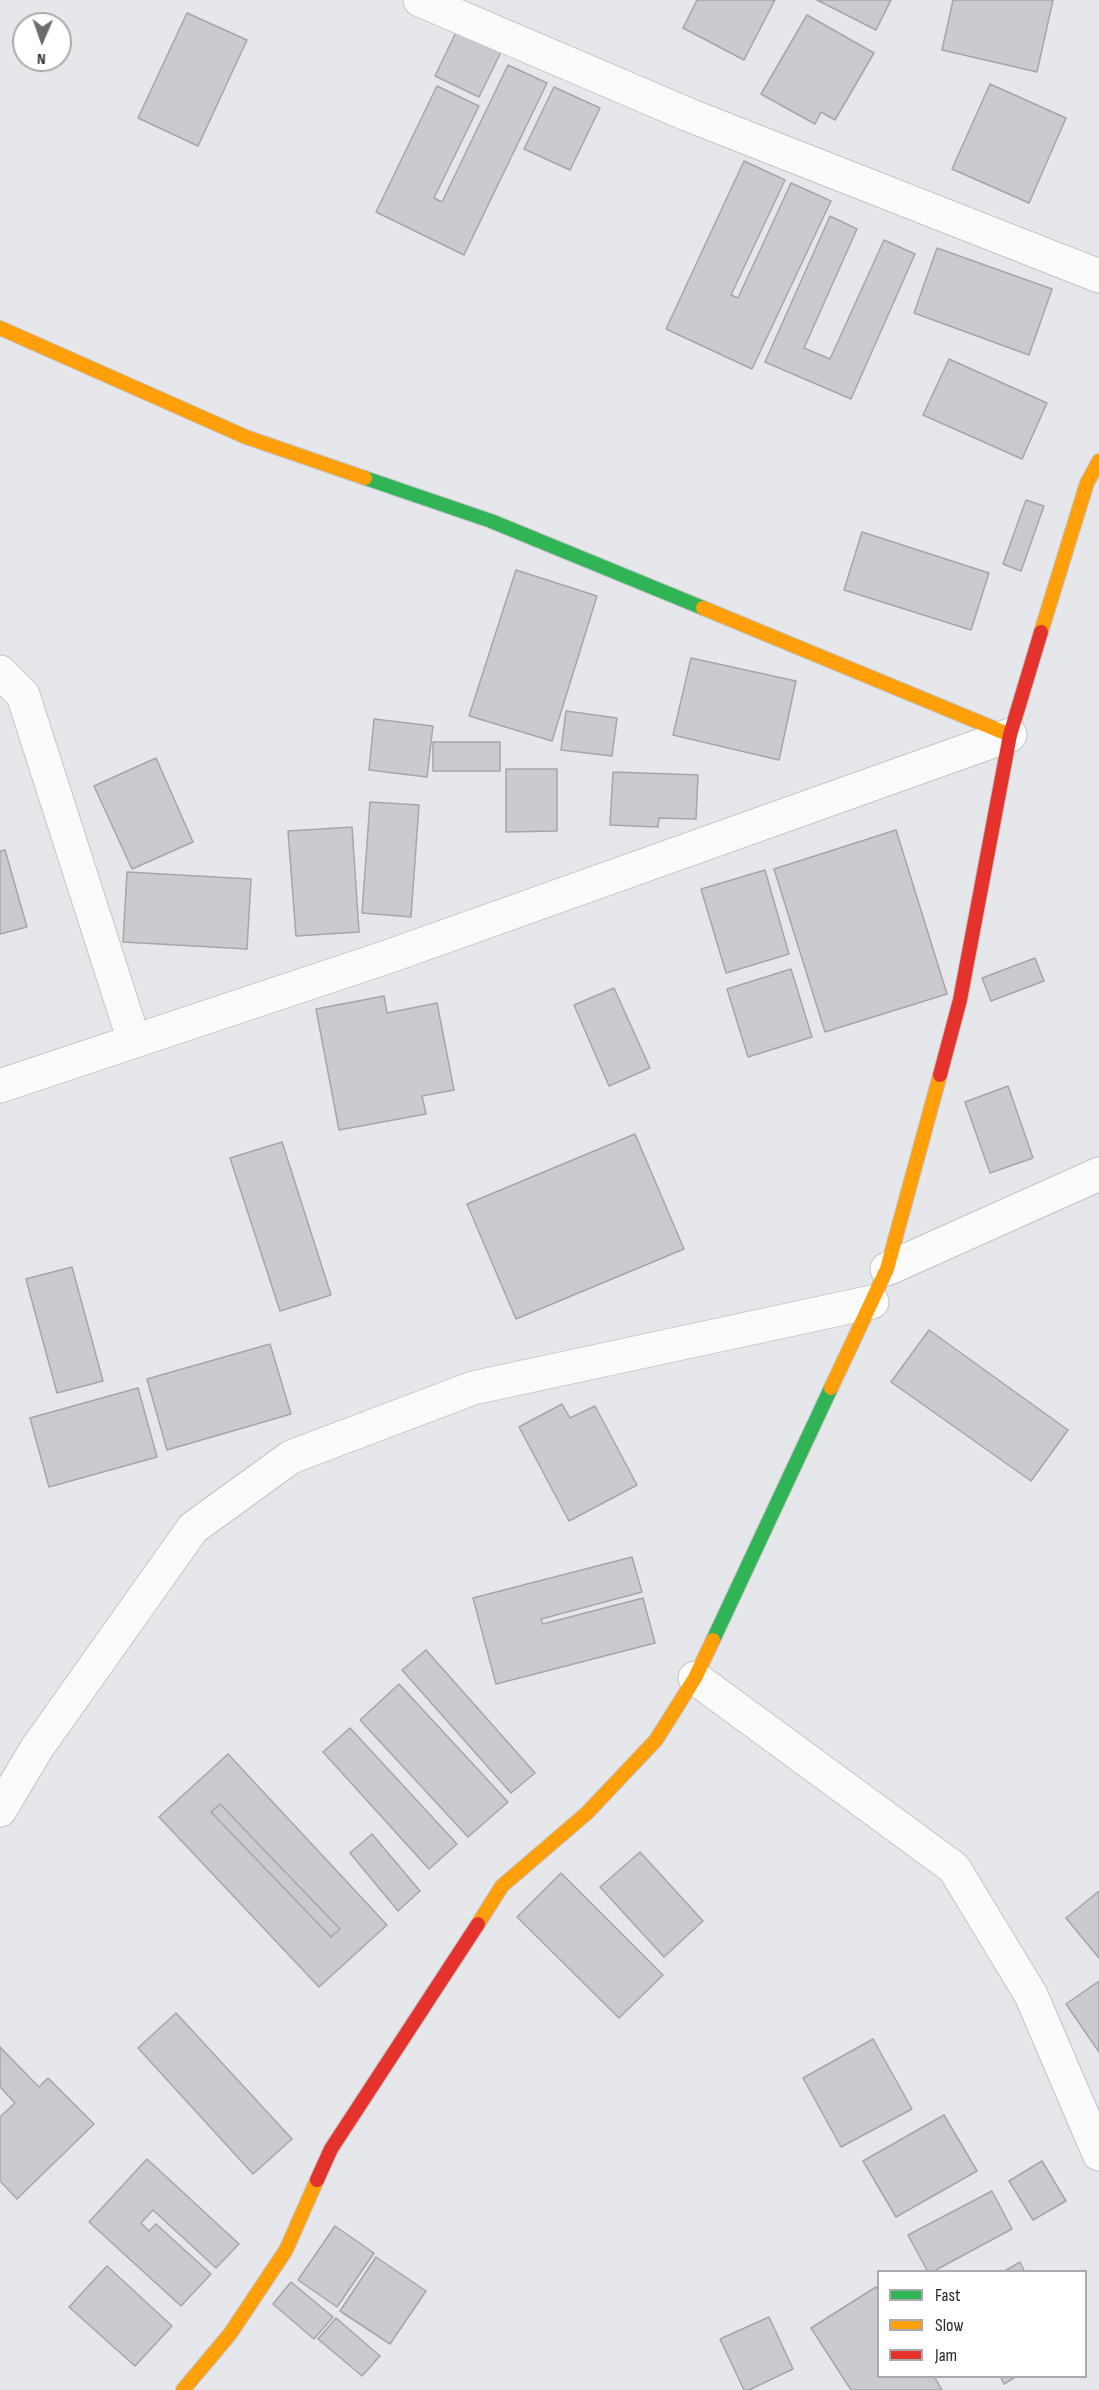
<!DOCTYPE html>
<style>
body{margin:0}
#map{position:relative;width:1099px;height:2390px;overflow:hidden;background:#e5e7ea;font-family:"Sofia Sans Condensed",sans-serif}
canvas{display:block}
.legend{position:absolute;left:877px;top:2270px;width:210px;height:108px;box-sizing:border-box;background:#fff;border:2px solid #a9aaab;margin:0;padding:8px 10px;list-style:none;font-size:18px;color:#292b2d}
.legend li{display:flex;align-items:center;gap:12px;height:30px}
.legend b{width:30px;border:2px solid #a9aaab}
.north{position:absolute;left:12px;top:12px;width:60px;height:60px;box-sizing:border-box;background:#fff;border:2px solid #a9aaab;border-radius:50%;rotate:182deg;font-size:16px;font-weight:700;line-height:24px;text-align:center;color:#292b2d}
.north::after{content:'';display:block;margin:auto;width:21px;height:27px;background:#6b6d6f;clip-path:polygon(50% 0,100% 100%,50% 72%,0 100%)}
</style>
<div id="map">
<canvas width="1099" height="2390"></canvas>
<ul class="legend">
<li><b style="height:8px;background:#30b455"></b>Fast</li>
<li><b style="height:8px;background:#ff9f0a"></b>Slow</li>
<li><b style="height:8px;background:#e5322d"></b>Jam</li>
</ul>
<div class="north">N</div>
</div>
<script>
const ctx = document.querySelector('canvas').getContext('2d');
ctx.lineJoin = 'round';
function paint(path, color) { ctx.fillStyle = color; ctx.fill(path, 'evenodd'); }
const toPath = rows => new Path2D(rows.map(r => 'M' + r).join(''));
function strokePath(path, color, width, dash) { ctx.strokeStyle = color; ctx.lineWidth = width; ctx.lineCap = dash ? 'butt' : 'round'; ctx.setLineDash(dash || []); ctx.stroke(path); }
const building = toPath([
 [697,0,775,0,744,60,683,28,697,0],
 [817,0,891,0,876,30,817,0],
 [953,0,1053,0,1037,72,942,50,953,0],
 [187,13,247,40,198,146,138,118,187,13],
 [807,15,874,53,835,120,821,112,815,124,761,94,807,15],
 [458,28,502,50,479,97,435,76,458,28],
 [508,65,547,83,464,255,376,212,437,86,479,106,434,198,442,202,508,65],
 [990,84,1066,118,1029,203,952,169,990,84],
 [554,87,600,108,570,170,524,149,554,87],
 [744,161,785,180,731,295,738,298,791,183,831,201,752,369,666,329,744,161],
 [830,216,857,229,804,348,830,359,884,240,915,254,851,399,765,362,830,216],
 [937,248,1052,289,1029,355,914,313,937,248],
 [949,359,1047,403,1022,459,923,415,949,359],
 [1026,500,1044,506,1021,571,1003,564,1026,500],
 [862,532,989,573,971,630,844,590,862,532],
 [516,570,597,596,552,741,469,716,516,570],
 [691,658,796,681,779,760,673,735,691,658],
 [566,711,617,718,612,756,561,750,566,711],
 [374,719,433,726,427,777,369,770,374,719],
 [433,742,500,742,500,771,433,771,433,742],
 [156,758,193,842,132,869,94,786,156,758],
 [506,769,557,769,557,831,506,832,506,769],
 [613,772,698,775,696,819,659,818,658,827,610,825,613,772],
 [370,802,419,805,411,917,362,913,370,802],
 [352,827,359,932,296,936,288,831,352,827],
 [896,830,947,994,825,1032,774,869,896,830],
 [5,850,27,927,0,934,0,851,5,850],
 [765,870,789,954,726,973,701,889,765,870],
 [127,872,251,879,247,949,123,942,127,872],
 [1035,958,1044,981,991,1001,982,978,1035,958],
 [791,969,812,1037,748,1057,727,989,791,969],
 [614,988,650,1068,609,1086,574,1005,614,988],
 [384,996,387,1013,437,1003,454,1090,422,1096,426,1114,339,1130,316,1009,384,996],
 [1008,1086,1033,1158,990,1173,965,1102,1008,1086],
 [635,1134,684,1249,516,1319,467,1204,635,1134],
 [282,1142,331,1295,280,1311,230,1158,282,1142],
 [72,1267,103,1381,57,1393,26,1279,72,1267],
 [929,1330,1068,1430,1031,1481,891,1382,929,1330],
 [270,1344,291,1414,167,1450,147,1379,270,1344],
 [138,1388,157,1457,49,1487,30,1418,138,1388],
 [562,1404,570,1418,595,1406,637,1485,569,1521,519,1427,562,1404],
 [632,1557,642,1592,541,1619,543,1624,643,1598,655,1643,496,1684,473,1598,632,1557],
 [426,1650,535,1773,511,1793,402,1670,426,1650],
 [399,1684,508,1802,468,1837,360,1720,399,1684],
 [350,1728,457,1844,429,1869,323,1752,350,1728],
 [228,1754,387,1925,319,1987,159,1817,228,1754],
 [220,1804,340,1929,331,1937,211,1812,220,1804],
 [220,1804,340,1929,331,1937,211,1812,220,1804],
 [372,1834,420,1891,398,1911,350,1853,372,1834],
 [640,1852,703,1921,664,1957,600,1887,640,1852],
 [561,1873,663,1975,619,2018,517,1917,561,1873],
 [1099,1891,1099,1958,1066,1918,1099,1891],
 [1099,1981,1099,2052,1066,2004,1099,1981],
 [176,2013,292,2139,253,2174,138,2048,176,2013],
 [873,2039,912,2109,841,2147,803,2078,873,2039],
 [0,2047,39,2087,48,2078,94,2124,17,2199,0,2181,0,2117,15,2103,0,2087,0,2047],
 [944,2115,977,2171,896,2217,863,2161,944,2115],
 [147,2159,239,2244,216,2268,153,2210,141,2223,149,2231,156,2224,211,2274,181,2306,89,2222,147,2159],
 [1042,2161,1066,2201,1033,2220,1009,2181,1042,2161],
 [992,2191,1012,2229,932,2272,928,2272,908,2235,992,2191],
 [335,2226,374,2253,337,2307,298,2280,335,2226],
 [376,2257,426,2291,390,2344,340,2311,376,2257],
 [1020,2262,1025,2272,1003,2272,1020,2262],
 [107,2266,172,2326,135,2366,69,2307,107,2266],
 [291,2282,333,2317,314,2339,273,2304,291,2282],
 [876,2287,878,2291,878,2376,934,2376,942,2390,851,2390,811,2328,876,2287],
 [769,2317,793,2369,749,2390,744,2390,720,2339,769,2317],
 [336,2318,380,2356,362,2376,318,2339,336,2318],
 [1000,2376,1017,2376,1004,2384,1000,2376]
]);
const street = toPath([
 [420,0,689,115,1099,276],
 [0,672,23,695,134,1041],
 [0,1086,390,956,1010,735],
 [887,1269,1099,1174],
 [695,1678,954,1868,1031,1995,1099,2154],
 [0,1810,37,1748,193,1528,291,1457,473,1388,872,1302]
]);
const fast = toPath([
 [365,478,491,521,703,608],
 [713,1640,831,1388]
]);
const slow = toPath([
 [0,328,246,437,365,478],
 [703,608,1010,735],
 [1041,632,1087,483,1099,461],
 [831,1388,887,1269,940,1075],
 [478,1924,502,1886,587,1813,656,1740,695,1678,713,1640],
 [183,2390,230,2334,286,2250,317,2180]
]);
const jam = toPath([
 [940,1075,960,1000,1010,735,1041,632],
 [317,2180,331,2149,478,1924]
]);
paint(building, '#cacbce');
strokePath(building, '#a5a6a9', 1.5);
strokePath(street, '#c3c4c7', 35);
strokePath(fast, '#c3c4c7', 16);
strokePath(slow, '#c3c4c7', 16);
strokePath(jam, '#c3c4c7', 16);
strokePath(street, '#fbfbfc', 33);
strokePath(fast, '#30b455', 14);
strokePath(slow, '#ff9f0a', 14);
strokePath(jam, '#e5322d', 14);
</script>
